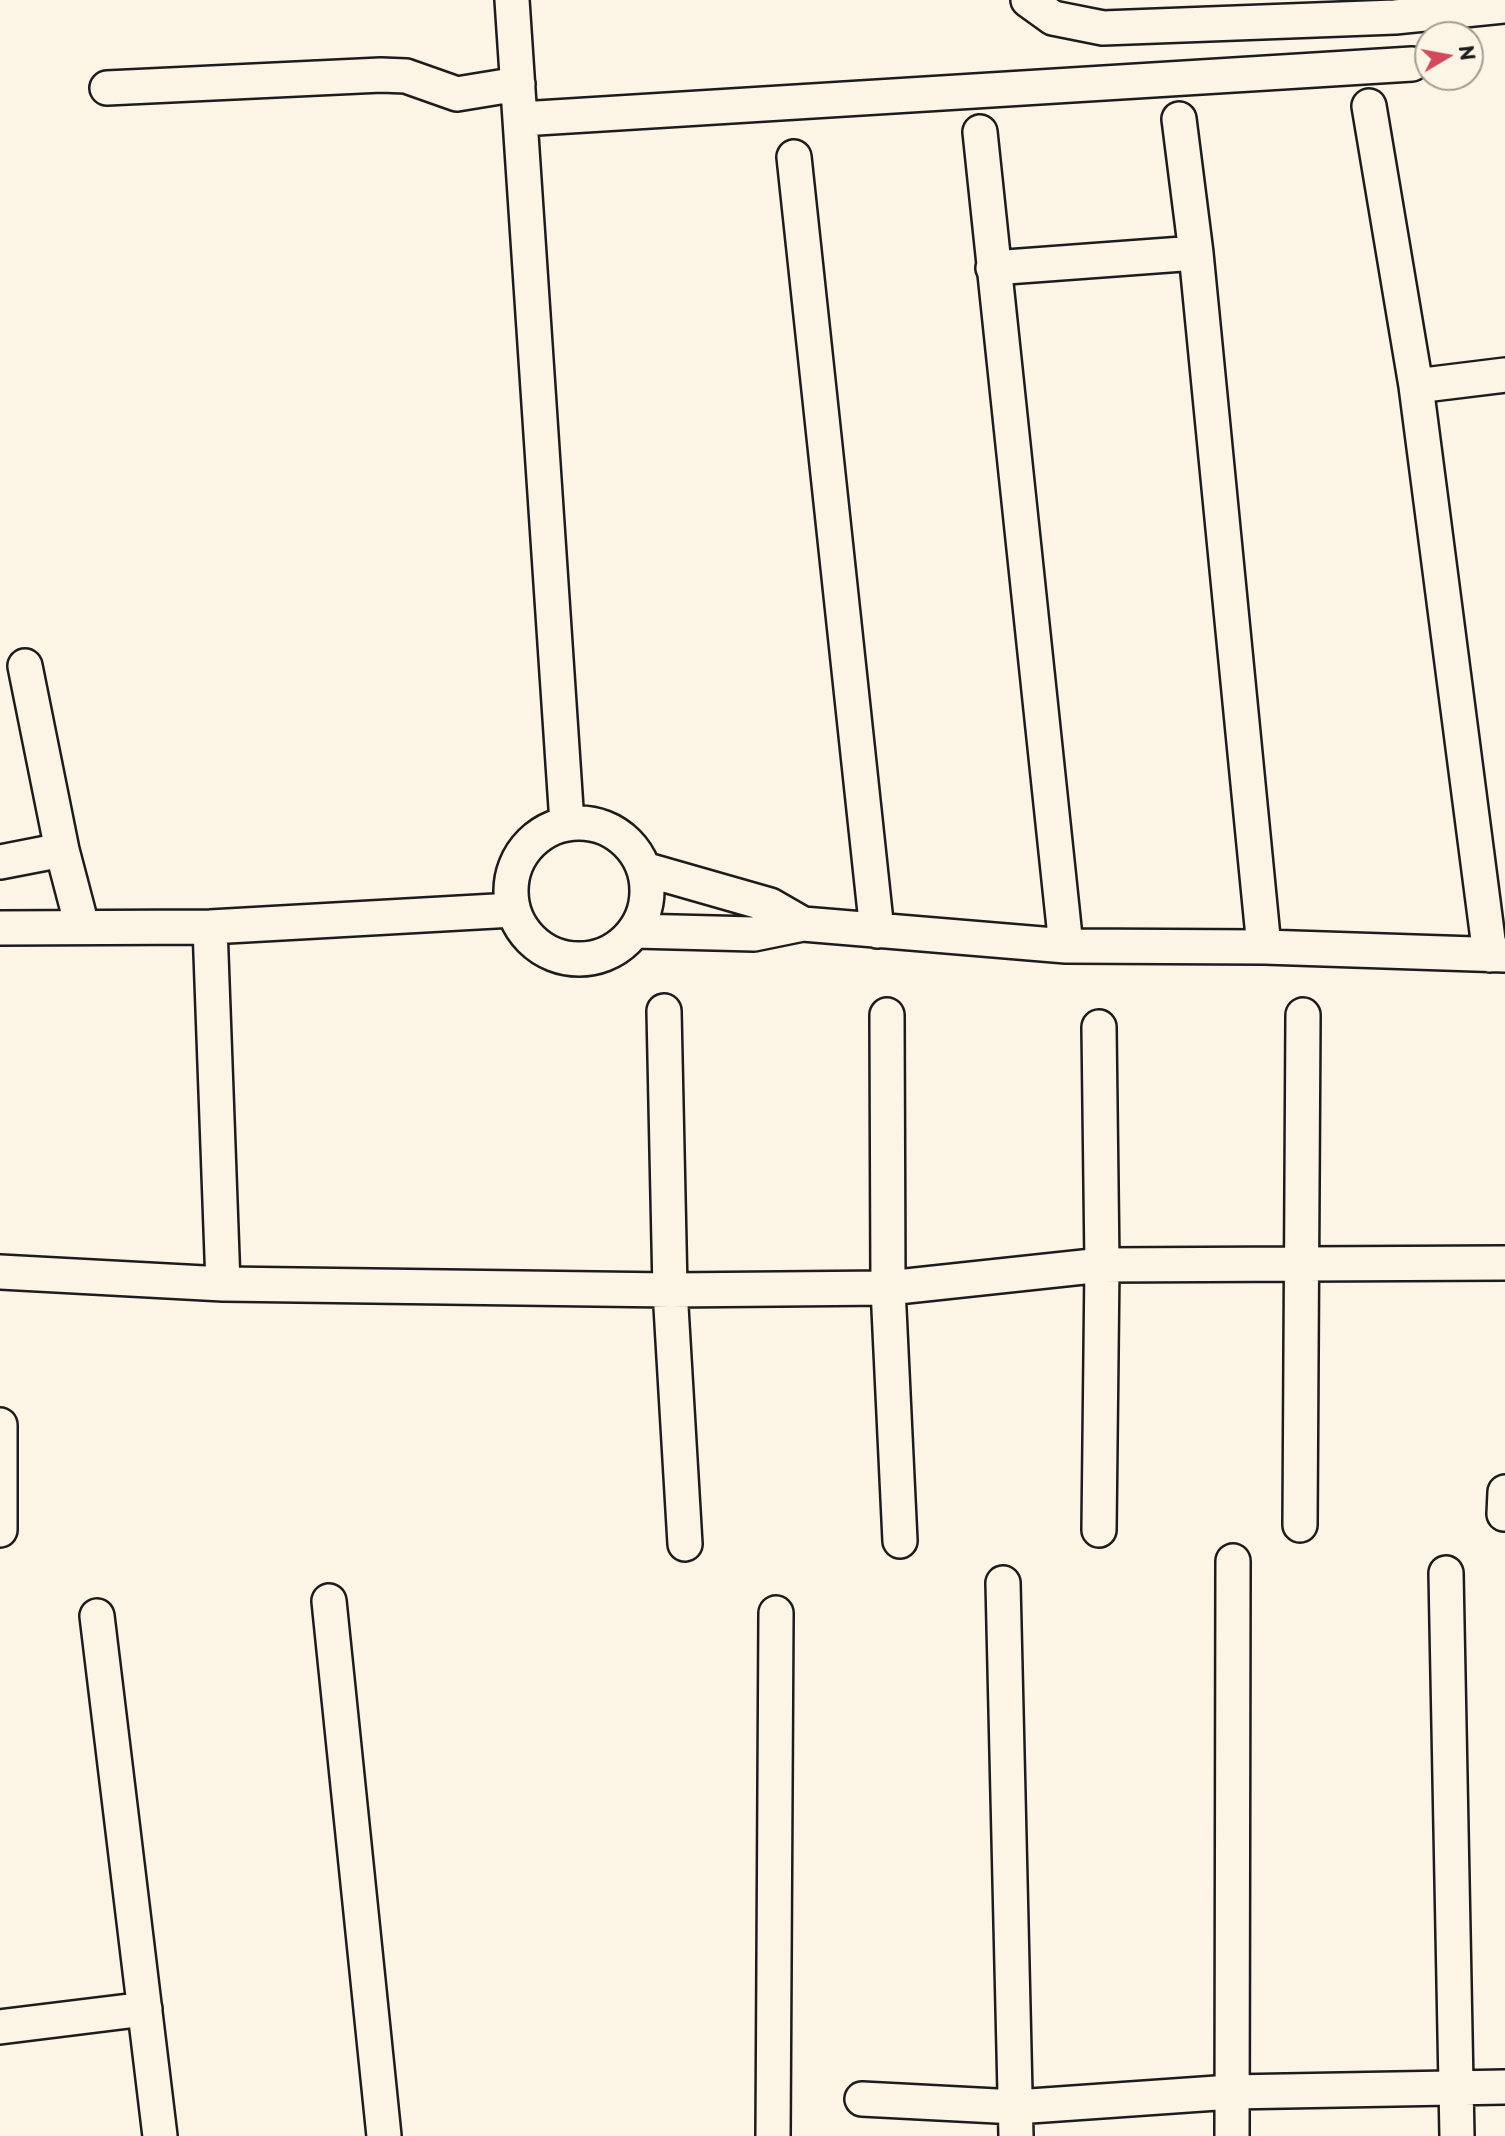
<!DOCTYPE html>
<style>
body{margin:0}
#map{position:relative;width:1505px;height:2136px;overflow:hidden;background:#fcf5e5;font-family:"Playpen Sans",sans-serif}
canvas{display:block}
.north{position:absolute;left:1414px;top:21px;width:70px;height:70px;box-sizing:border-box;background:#fcf5e5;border:2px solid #a29e95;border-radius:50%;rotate:80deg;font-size:19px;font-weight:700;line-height:28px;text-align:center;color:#1c1c1c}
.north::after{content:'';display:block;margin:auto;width:24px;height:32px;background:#d1495b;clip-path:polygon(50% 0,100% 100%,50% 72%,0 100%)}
</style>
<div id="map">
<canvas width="1505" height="2136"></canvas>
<div class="north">N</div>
</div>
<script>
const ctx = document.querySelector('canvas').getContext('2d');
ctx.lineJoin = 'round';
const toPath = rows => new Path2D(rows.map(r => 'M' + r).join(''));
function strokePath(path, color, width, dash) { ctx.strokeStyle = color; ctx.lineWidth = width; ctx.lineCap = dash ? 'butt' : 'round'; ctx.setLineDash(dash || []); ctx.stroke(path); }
const street = toPath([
 [512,0,567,823],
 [1028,0,1053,18,1103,28,1395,17,1505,6],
 [107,88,381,75,406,76,457,94,518,84],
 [1369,106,1416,386,1490,955],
 [521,119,1412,64],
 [1179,119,1196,253,1264,947],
 [980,132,1066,946],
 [794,157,877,931],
 [993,268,1196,253],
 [1416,386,1505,375],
 [25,666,62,850,82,926],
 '511 891a68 68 0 1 1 136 0a68 68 0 1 1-136 0Z',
 [0,862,62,850],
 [644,869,770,905,803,924],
 [210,927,223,1284],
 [0,928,210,927,513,910],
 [635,931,754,934,803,924,1066,946,1264,947,1505,955],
 [664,1011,670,1290,685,1544],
 [887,1015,888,1288,900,1541],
 [1099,1027,1102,1265,1099,1530],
 [0,1272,223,1284,670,1290,888,1288,1102,1265,1505,1263],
 [0,1425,0,1530],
 [1504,1514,1505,1492],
 [1300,1525,1303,1015],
 [1446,1573,1457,2136],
 [1003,1583,1016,2136],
 [329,1601,384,2136],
 [97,1616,160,2136],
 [0,2027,145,2009],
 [862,2099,1016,2107,1231,2092,1505,2087],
 [773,2136,776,1613],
 [1232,2136,1233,1561]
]);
strokePath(street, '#1c1c1c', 38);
strokePath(street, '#fcf5e5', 33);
</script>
